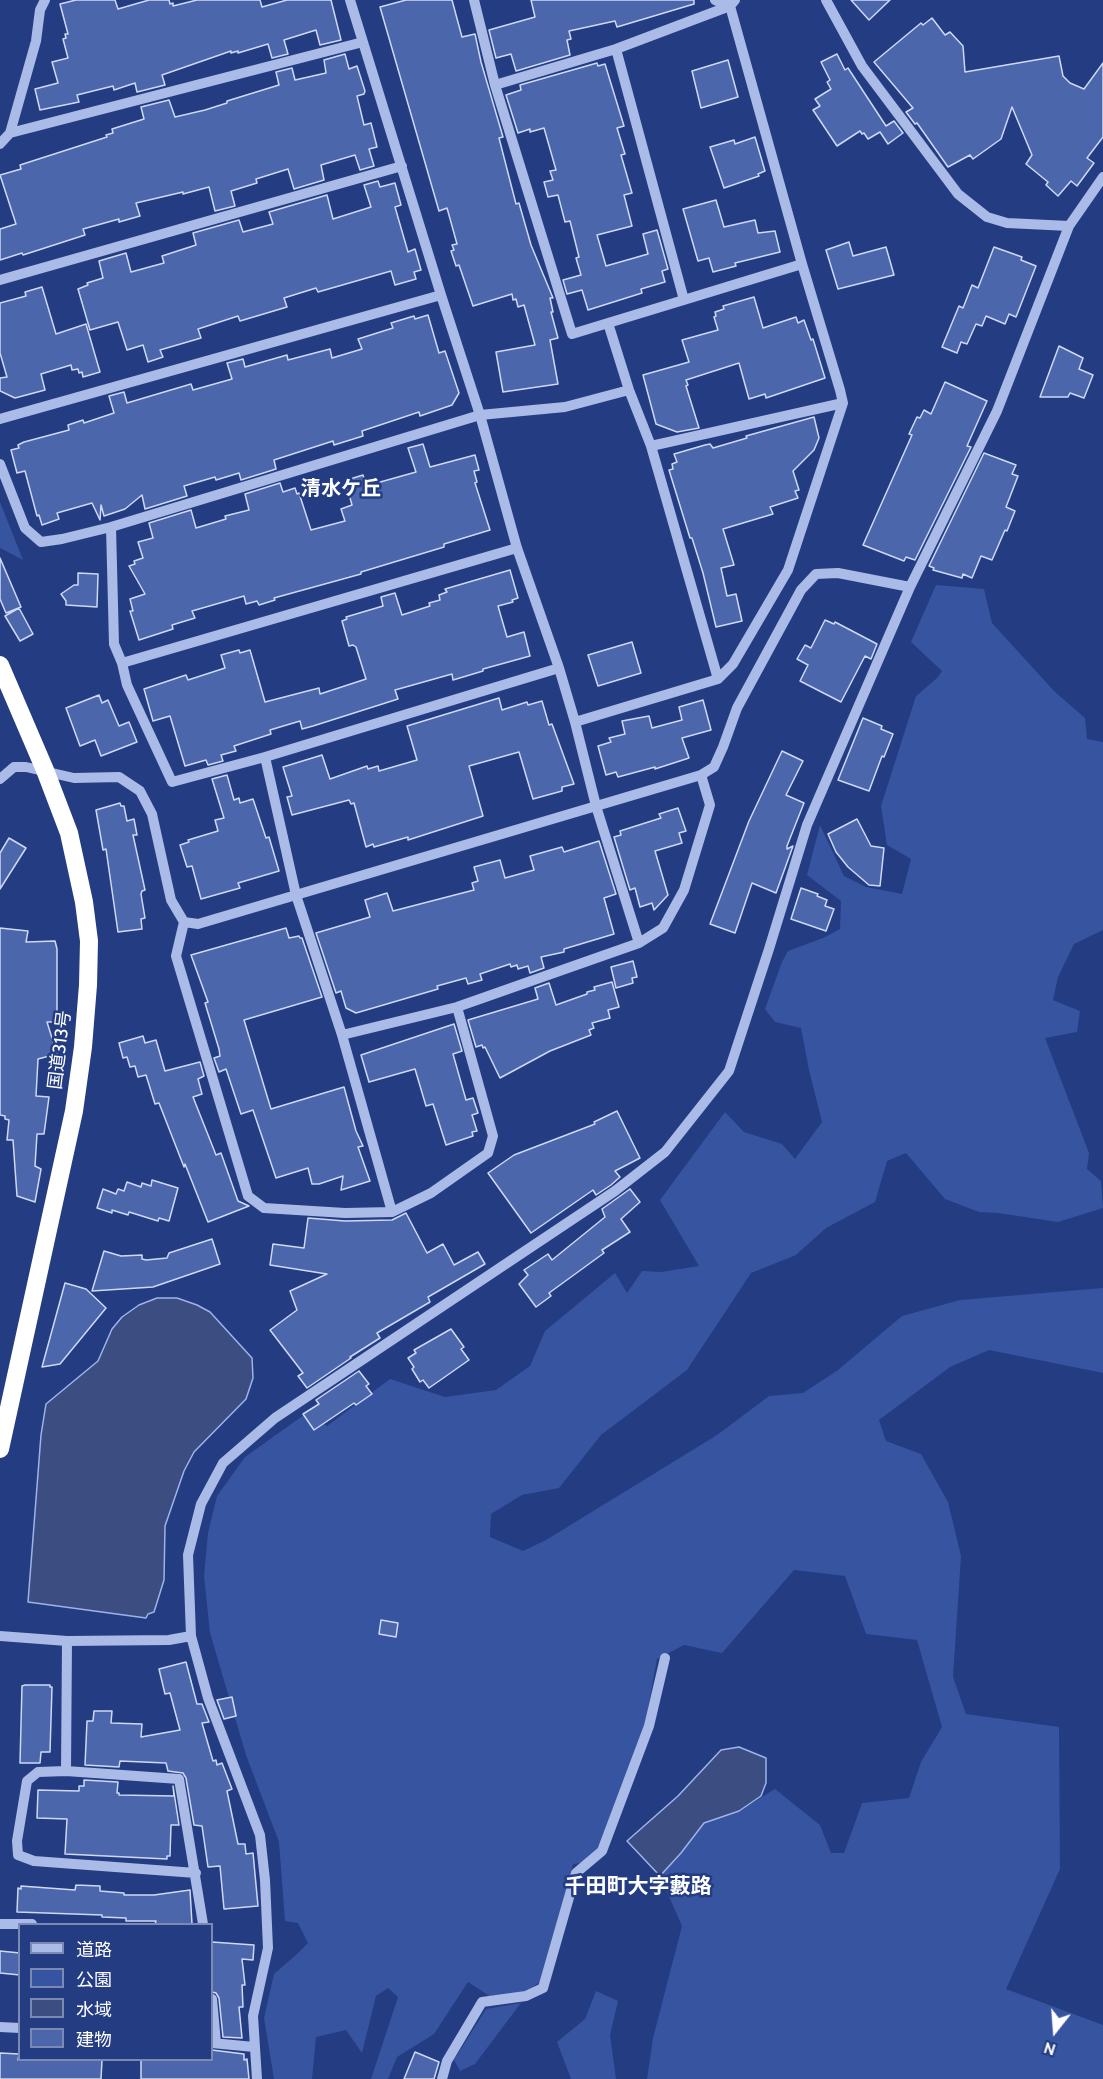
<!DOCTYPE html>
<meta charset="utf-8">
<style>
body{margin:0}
#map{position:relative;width:1103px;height:2079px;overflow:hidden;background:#233c82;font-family:Cabin,"Noto Sans JP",sans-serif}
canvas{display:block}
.legend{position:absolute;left:18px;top:1923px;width:195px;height:138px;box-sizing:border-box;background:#233c82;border:2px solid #7b8ab4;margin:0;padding:8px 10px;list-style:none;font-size:18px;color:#fff}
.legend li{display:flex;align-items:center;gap:12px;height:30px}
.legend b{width:30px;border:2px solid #7b8ab4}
.north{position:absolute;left:1025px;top:2001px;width:60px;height:60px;-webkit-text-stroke:4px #233c82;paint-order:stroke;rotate:197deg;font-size:16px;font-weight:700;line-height:24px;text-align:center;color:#fff}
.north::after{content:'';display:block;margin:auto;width:21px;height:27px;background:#fff;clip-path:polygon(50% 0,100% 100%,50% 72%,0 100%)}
</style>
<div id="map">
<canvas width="1103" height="2079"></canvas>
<ul class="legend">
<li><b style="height:8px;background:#aabbe8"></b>道路</li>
<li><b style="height:16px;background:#3754a0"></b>公園</li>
<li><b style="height:16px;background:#3b4d81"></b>水域</li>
<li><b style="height:16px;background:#4b66ab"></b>建物</li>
</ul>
<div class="north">N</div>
</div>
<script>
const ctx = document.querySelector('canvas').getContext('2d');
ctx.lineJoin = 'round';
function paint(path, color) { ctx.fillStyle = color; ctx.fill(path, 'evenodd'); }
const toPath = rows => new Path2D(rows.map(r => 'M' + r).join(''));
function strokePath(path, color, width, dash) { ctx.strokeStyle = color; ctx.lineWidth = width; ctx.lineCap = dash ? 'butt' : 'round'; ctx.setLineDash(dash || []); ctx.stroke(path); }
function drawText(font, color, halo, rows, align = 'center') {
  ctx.font = font + ' Cabin,"Noto Sans JP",sans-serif'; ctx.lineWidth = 5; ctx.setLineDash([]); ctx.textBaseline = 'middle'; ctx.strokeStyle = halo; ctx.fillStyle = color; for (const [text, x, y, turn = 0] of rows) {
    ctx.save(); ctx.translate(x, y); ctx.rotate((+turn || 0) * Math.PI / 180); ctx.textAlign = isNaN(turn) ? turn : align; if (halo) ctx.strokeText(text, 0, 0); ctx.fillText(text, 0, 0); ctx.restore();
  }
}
const green = toPath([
 [0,502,23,560,0,548],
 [936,585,984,589,992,623,1054,691,1085,718,1087,739,1103,742,1103,930,1074,944,1058,977,1053,1000,1080,1011,1077,1032,1045,1038,1089,1153,1087,1169,1101,1181,1103,1208,1058,1222,998,1213,979,1212,945,1199,906,1153,887,1161,875,1202,826,1228,796,1255,751,1273,687,1370,601,1435,559,1488,522,1495,491,1514,490,1537,523,1551,546,1540,717,1435,769,1396,803,1393,838,1370,902,1316,960,1300,1103,1288,1103,1373,989,1350,950,1367,879,1420,886,1441,921,1454,948,1502,961,1556,953,1677,966,1714,1059,1727,1060,1869,1006,1989,1103,2025,1103,2079,647,2079,653,2038,682,1926,660,1876,681,1853,704,1823,739,1811,775,1789,820,1825,831,1853,844,1853,862,1803,909,1798,921,1762,942,1727,917,1640,866,1634,845,1576,794,1570,722,1653,684,1645,657,1659,645,1724,600,1849,582,1863,573,1864,544,1979,523,1994,491,1997,468,1982,434,2034,397,2057,388,2079,371,2079,398,1997,388,1988,376,1996,362,2053,346,2030,316,2037,312,2079,274,2079,264,2018,274,1974,297,1954,308,1943,298,1923,285,1921,279,1842,246,1755,210,1633,204,1576,208,1533,217,1496,245,1457,308,1412,327,1426,390,1379,445,1397,496,1390,530,1366,545,1331,615,1273,627,1293,642,1271,661,1272,699,1266,660,1200,725,1112,744,1132,782,1144,795,1159,822,1122,809,1070,801,1028,775,1022,765,1009,782,962,788,951,823,938,840,929,841,901,807,875,820,825,844,876,866,887,902,894,911,859,887,845,881,806,916,696,937,678,942,671,911,642],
 [596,1991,618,2001,610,2035,616,2079,571,2079,557,2042,585,2019],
 [521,2003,475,2064,460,2071,454,2060,486,2009]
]);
const water = toPath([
 [157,1298,177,1298,197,1305,210,1312,252,1358,253,1378,246,1399,194,1452,184,1471,165,1526,164,1580,154,1612,148,1614,146,1618,28,1602,41,1435,46,1404,98,1361,112,1329,122,1317,139,1305,157,1298],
 [739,1747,766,1758,766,1783,761,1796,739,1811,704,1823,681,1853,660,1876,627,1841,678,1796,721,1750,739,1747]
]);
const building = toPath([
 [76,0,115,0,118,9,149,0,169,0,170,4,173,3,173,6,197,0,260,0,262,7,287,0,331,0,341,40,320,45,316,30,284,40,288,54,272,58,268,44,238,53,238,51,231,53,231,51,162,75,165,85,137,92,135,83,114,90,113,86,77,95,79,102,40,110,35,89,58,83,52,62,68,58,63,39,66,38,65,34,68,34,60,4,76,0],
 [406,0,452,0,462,37,475,34,481,62,503,137,499,138,516,204,519,203,531,245,553,298,550,298,553,312,551,312,558,338,550,340,558,384,503,392,496,352,535,345,524,305,518,307,516,299,513,300,512,294,473,306,459,265,456,266,451,251,454,250,452,245,457,244,447,208,439,211,380,7,406,0],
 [531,0,694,0,694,4,617,27,615,21,569,31,571,39,567,40,570,55,516,71,511,54,496,58,489,30,535,17,531,0],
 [851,0,890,0,869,20,851,0],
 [932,18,945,35,950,32,963,46,965,72,1059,56,1063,76,1070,83,1084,89,1103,63,1103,137,1087,158,1094,163,1077,186,1071,181,1058,196,1046,185,1048,182,1026,164,1032,155,1012,107,1001,139,973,159,970,155,948,167,917,123,915,124,906,112,913,108,874,62,921,23,923,25,932,18],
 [345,54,349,69,357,66,365,91,364,94,357,96,364,125,371,123,377,147,369,149,374,166,360,170,355,155,321,165,324,180,294,189,288,169,256,179,257,183,231,191,235,206,215,211,209,187,183,194,183,192,136,203,140,216,119,222,119,219,83,229,85,235,23,255,22,253,0,260,0,229,16,224,0,175,21,169,20,165,107,137,106,135,113,133,112,129,144,119,141,107,169,100,175,117,205,110,227,103,227,101,279,85,276,72,292,68,295,80,326,73,324,60,345,54],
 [837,54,845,70,848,68,886,126,894,121,903,133,888,144,880,132,868,139,864,133,862,134,860,131,837,146,813,110,820,106,815,99,831,89,827,82,830,80,821,62,837,54],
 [728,60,738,97,701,108,692,71,728,60],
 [597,63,598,66,605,64,624,126,617,128,625,154,621,155,632,193,624,195,632,226,597,235,606,266,648,254,643,234,657,230,668,269,662,271,665,282,641,289,642,293,588,310,582,290,567,294,563,280,581,275,576,258,579,257,570,221,565,222,558,195,548,197,544,182,553,180,550,171,556,170,544,128,530,132,530,129,518,133,506,95,521,90,520,85,597,63],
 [755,137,765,171,758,174,759,176,724,188,710,147,734,140,735,144,755,137],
 [378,181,380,187,395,183,401,205,395,207,408,252,415,249,421,270,414,272,416,279,395,285,391,271,318,292,316,288,284,298,287,307,240,321,238,316,198,329,201,338,160,350,163,357,148,362,143,345,127,350,118,322,90,330,78,289,88,285,87,283,103,278,99,261,126,253,131,272,164,263,162,256,196,245,193,233,239,220,243,232,273,224,269,212,327,195,333,219,371,207,364,185,378,181],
 [716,200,724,227,755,220,758,233,775,231,780,252,735,263,736,266,713,272,709,258,698,261,683,209,716,200],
 [849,242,853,256,886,247,894,275,838,289,826,250,849,242],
 [994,247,1022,257,1021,260,1036,266,1016,317,1009,314,1005,324,986,316,982,326,976,324,967,344,961,342,957,353,942,347,959,306,963,308,972,285,978,288,994,247],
 [42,287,56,334,86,324,100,372,83,377,82,372,79,373,78,369,72,370,71,365,41,374,45,390,15,398,0,391,0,378,7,377,0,353,0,303,26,296,25,292,42,287],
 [754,297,763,328,796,317,798,323,804,320,811,340,813,339,825,378,766,398,765,394,749,399,739,363,686,380,688,385,686,386,699,428,677,432,656,424,643,375,689,362,682,340,718,330,714,317,716,316,715,312,724,309,723,306,754,297],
 [428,315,439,353,445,351,459,393,452,405,420,416,419,412,362,431,363,436,334,445,333,441,274,460,276,469,241,480,239,473,216,480,215,477,184,486,187,496,145,509,142,495,125,509,104,516,101,505,100,520,92,503,57,513,59,519,42,525,39,515,37,516,25,471,17,473,11,450,19,448,18,445,24,442,69,430,68,425,83,420,84,423,114,413,109,396,124,392,127,403,191,384,193,390,232,379,227,363,243,359,245,367,287,355,288,360,330,349,332,358,362,349,358,339,393,328,391,323,414,316,415,319,428,315],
 [1059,346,1083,358,1079,369,1093,375,1084,398,1070,393,1068,397,1040,397,1059,346],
 [945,382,987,401,967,446,971,447,915,560,906,557,904,561,863,545,912,435,909,434,917,417,920,418,924,410,931,414,945,382],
 [814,417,819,438,814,450,793,471,799,490,795,491,798,498,770,507,773,514,723,529,734,565,721,568,727,596,736,594,742,621,716,627,703,573,692,538,690,538,669,470,673,469,672,464,677,462,674,454,705,445,710,444,713,448,747,438,746,436,814,417],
 [423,444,430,467,475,455,479,470,474,471,477,482,475,483,490,530,444,544,444,547,361,572,361,574,274,598,275,600,259,605,257,601,246,604,244,596,192,611,195,618,172,625,173,629,139,640,130,611,133,611,130,599,145,594,129,566,135,564,134,561,143,558,138,542,153,538,149,523,191,510,196,528,226,519,225,516,249,510,245,494,280,483,283,492,295,488,297,494,299,493,311,530,345,521,341,509,352,505,347,487,349,486,347,480,363,475,366,486,416,472,408,448,423,444],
 [984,453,1016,465,1012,474,1018,476,1006,507,1015,511,1007,531,1005,530,992,560,981,556,972,578,963,574,962,578,933,570,934,568,929,566,984,453],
 [0,558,21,607,6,613,0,599,0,558],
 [510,570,518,598,512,600,513,602,498,606,507,637,524,632,530,656,483,669,483,671,453,680,452,674,395,690,398,699,313,726,302,729,300,721,270,730,271,734,234,746,236,751,221,755,223,761,208,765,206,760,185,766,170,716,153,721,144,689,186,675,188,680,225,668,221,655,239,650,240,653,250,650,265,702,319,688,320,694,366,679,356,647,353,645,349,646,342,621,347,619,346,617,383,606,381,597,395,593,402,615,430,606,429,603,440,600,439,595,447,592,445,589,510,570],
 [78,573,98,574,97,607,66,605,66,601,61,594,74,585,78,585,78,573],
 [19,608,33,634,20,641,5,616,19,608],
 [825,620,834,624,835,622,877,644,871,659,865,656,841,702,800,681,808,665,797,659,805,645,811,648,825,620],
 [632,642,641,673,598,686,588,655,632,642],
 [99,695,102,703,108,700,119,726,129,722,137,742,101,756,95,740,80,746,66,708,99,695],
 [499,698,502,710,527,702,528,705,542,701,549,725,552,724,574,784,562,787,562,791,533,799,519,752,469,766,483,816,408,840,408,837,374,847,373,844,366,847,354,803,351,804,349,800,292,815,287,797,292,796,283,767,322,755,330,779,367,766,368,769,378,766,379,771,417,760,407,726,499,698],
 [703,700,711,730,682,738,689,758,655,769,655,767,618,777,616,772,606,775,598,746,611,742,609,738,625,734,622,721,649,716,652,728,682,720,679,707,703,700],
 [863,718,882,726,881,729,893,734,884,757,882,756,869,791,838,780,863,718],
 [782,751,803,761,786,795,804,803,787,846,787,849,793,846,776,893,752,883,735,933,710,924,749,821,782,751],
 [227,775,234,800,239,798,240,803,253,799,266,838,269,837,279,871,238,883,240,888,201,899,192,866,187,867,180,845,189,842,188,840,218,831,215,820,224,818,212,779,227,775],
 [120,803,121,806,124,806,127,821,134,819,137,835,133,835,145,890,142,891,141,894,145,918,141,919,142,929,118,932,106,849,103,850,96,810,120,803],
 [678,808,686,831,679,833,682,843,655,851,668,895,654,910,652,903,640,907,635,888,630,890,614,837,621,835,620,831,661,818,659,814,678,808],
 [857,819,871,846,884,848,880,886,869,885,848,867,836,852,828,834,857,819],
 [9,838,26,848,0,889,0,853,9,838],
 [599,841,616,894,604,898,614,934,564,949,564,952,541,957,544,968,530,973,528,966,518,969,517,965,511,967,510,964,480,974,482,980,468,984,466,978,437,986,438,989,356,1013,346,1008,341,991,336,993,316,933,370,917,365,900,387,893,393,911,474,890,472,883,478,881,474,867,500,860,505,878,534,870,530,856,562,847,564,852,599,841],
 [801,888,818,894,817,896,827,900,825,906,834,909,826,931,791,919,801,888],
 [0,928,28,931,26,942,55,941,57,949,57,1022,47,1022,57,1054,38,1059,36,1096,49,1097,44,1134,37,1134,35,1166,41,1169,35,1202,17,1196,13,1140,7,1140,9,1120,5,1119,5,1116,0,1115,0,928],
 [286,928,289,938,299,936,300,938,302,938,322,997,244,1020,271,1109,344,1087,356,1131,363,1146,358,1147,370,1181,341,1190,343,1176,319,1184,312,1184,308,1168,276,1178,253,1110,241,1114,226,1069,219,1072,214,1058,220,1056,219,1049,205,1003,208,1002,191,955,286,928],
 [633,961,637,977,632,978,633,983,616,988,611,967,633,961],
 [612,982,619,1007,608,1010,610,1018,592,1023,594,1028,589,1030,591,1035,550,1051,500,1078,485,1047,483,1048,482,1045,476,1047,468,1020,538,999,535,988,549,983,556,1005,587,994,587,992,595,990,594,987,612,982],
 [454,1024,462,1051,453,1054,466,1100,473,1098,478,1113,472,1115,477,1131,472,1132,473,1136,446,1145,433,1104,426,1106,415,1069,369,1082,361,1055,454,1024],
 [143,1036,145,1043,156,1040,165,1071,200,1062,204,1076,198,1079,202,1094,193,1097,216,1155,221,1153,238,1201,249,1206,208,1222,185,1164,184,1167,159,1103,155,1104,146,1075,138,1077,135,1066,130,1067,127,1057,123,1058,119,1043,143,1036],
 [617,1111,640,1158,615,1171,620,1177,611,1185,596,1195,593,1190,531,1233,488,1173,514,1155,595,1124,594,1122,617,1111],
 [152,1180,178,1188,169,1221,159,1218,158,1221,129,1212,128,1215,112,1210,112,1213,97,1208,103,1189,116,1194,118,1189,124,1191,127,1182,141,1187,142,1183,151,1186,152,1180],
 [630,1189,640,1202,621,1219,630,1232,602,1250,604,1253,549,1293,551,1296,536,1307,519,1284,528,1275,524,1270,548,1254,552,1260,605,1217,602,1209,630,1189],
 [406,1213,427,1253,443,1244,454,1265,478,1252,485,1264,428,1297,430,1302,377,1333,380,1338,350,1357,351,1358,307,1388,298,1376,303,1373,270,1330,297,1310,290,1291,327,1274,270,1265,273,1244,304,1248,308,1218,345,1221,392,1220,406,1213],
 [212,1239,220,1264,153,1287,92,1291,104,1251,121,1256,142,1255,142,1259,146,1260,167,1258,169,1253,212,1239],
 [65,1283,86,1289,106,1308,60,1364,42,1367,65,1283],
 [451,1329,464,1347,461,1349,469,1360,429,1388,423,1380,420,1382,412,1369,414,1367,408,1358,416,1353,414,1350,451,1329],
 [359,1371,369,1384,366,1386,372,1394,356,1405,354,1403,314,1430,303,1414,319,1404,316,1400,359,1371],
 [381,1620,398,1623,396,1637,379,1634,381,1620],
 [186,1662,197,1704,202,1704,209,1722,202,1723,213,1761,216,1760,217,1765,222,1763,232,1789,227,1791,238,1844,245,1844,246,1854,253,1853,258,1906,224,1909,220,1866,208,1867,202,1826,194,1825,186,1778,183,1773,168,1771,166,1763,120,1761,119,1767,85,1765,87,1721,93,1721,94,1711,112,1711,111,1723,142,1724,141,1737,180,1730,170,1693,165,1694,159,1669,186,1662],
 [25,1685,50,1685,50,1687,52,1687,50,1752,41,1752,40,1763,20,1763,22,1686,25,1685],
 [232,1697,236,1716,224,1719,217,1700,232,1697],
 [84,1780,118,1782,117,1793,119,1793,119,1795,174,1796,173,1786,179,1825,171,1825,170,1856,167,1856,167,1859,65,1854,67,1819,37,1818,38,1790,79,1791,79,1786,84,1786,84,1780],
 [76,1885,100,1886,100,1891,124,1893,124,1895,154,1895,190,1890,192,1924,155,1924,156,1921,126,1921,126,1918,102,1917,102,1915,17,1912,18,1888,21,1889,21,1886,75,1890,76,1885],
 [212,1942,254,1945,253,1960,242,1959,245,1985,242,1985,243,2007,239,2007,242,2038,223,2037,219,1998,216,1993,212,1992,212,1942],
 [0,1951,20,1953,20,1975,0,1973,0,1951],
 [212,2050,244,2054,244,2060,247,2059,249,2079,141,2079,141,2060,212,2060,212,2050],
 [415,2052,439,2062,434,2079,404,2079,415,2052],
 [0,2053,19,2054,18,2060,102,2060,101,2079,0,2079,0,2053]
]);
const minor = toPath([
 [350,0,441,295,480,415,517,548,559,668,575,722,596,806,639,943],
 [474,0,495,85,616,49,730,6,735,0],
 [826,0,862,66,958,194,987,217,1007,223,1069,226],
 [616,49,684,300],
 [495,85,572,334,802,264],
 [10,133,363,42],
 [0,144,10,133,36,41,40,10,45,0],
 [0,280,402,166],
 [608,323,629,390,651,446,718,679],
 [0,419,441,295],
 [651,446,843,403],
 [0,464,25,528,41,542,62,539,111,527,480,415,565,407,629,390],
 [111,527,114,644,122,663,127,685,172,782,265,757],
 [122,663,517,548],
 [575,722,718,679,733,664,788,570,843,403,840,390,802,264,730,6,715,0],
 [0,779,14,767,26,767,74,778,119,777,140,791,152,814,171,900,184,922,198,924,701,775,714,767,723,747,737,708,801,590,816,574,838,573,910,587],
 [184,922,176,956,248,1196,264,1208,345,1213,392,1212,431,1193,488,1153,493,1136,457,1007],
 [342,1035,457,1007,639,943,663,928,684,890,710,805,701,775],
 [392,1212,342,1035,296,895,265,757,559,668],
 [0,1636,67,1641,169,1640,191,1636],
 [67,1641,66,1771,179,1779,203,1924],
 [66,1771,38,1772,27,1781,17,1841,18,1855,34,1861,196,1873],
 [0,1924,32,1924],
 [212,1999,216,2043],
 [0,2027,20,2028],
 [212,2043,254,2047],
 [257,2079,253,2016,268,1948,265,1880,260,1835,208,1698,191,1636,188,1555,201,1504,223,1463,275,1418,615,1191,665,1152,729,1071,769,949,807,825,910,587,997,411,1069,226,1103,177],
 [442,2079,447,2061,482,2002,526,1996,543,1988,576,1873,602,1851,649,1726,665,1658]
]);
const highway = toPath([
 [0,665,45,770,69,833,84,902,89,941,88,985,83,1047,74,1111,0,1449]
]);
const streetNames = [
 ["国道313号",60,1050,-83]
];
const neighbourhoodNames = [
 ["清水ケ丘",341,489]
];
const quarterNames = [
 ["千田町大字藪路",638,1887]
];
paint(green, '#3754a0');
paint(water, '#3b4d81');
strokePath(water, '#9eb4e9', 1.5);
paint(building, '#4b66ab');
strokePath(building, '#ced9f6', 1.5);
strokePath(minor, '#aabbe8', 10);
strokePath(highway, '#fff', 18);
drawText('18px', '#fff', '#233c82', streetNames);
drawText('bold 20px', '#fff', '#233c82', neighbourhoodNames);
drawText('bold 21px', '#fff', '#233c82', quarterNames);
</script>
